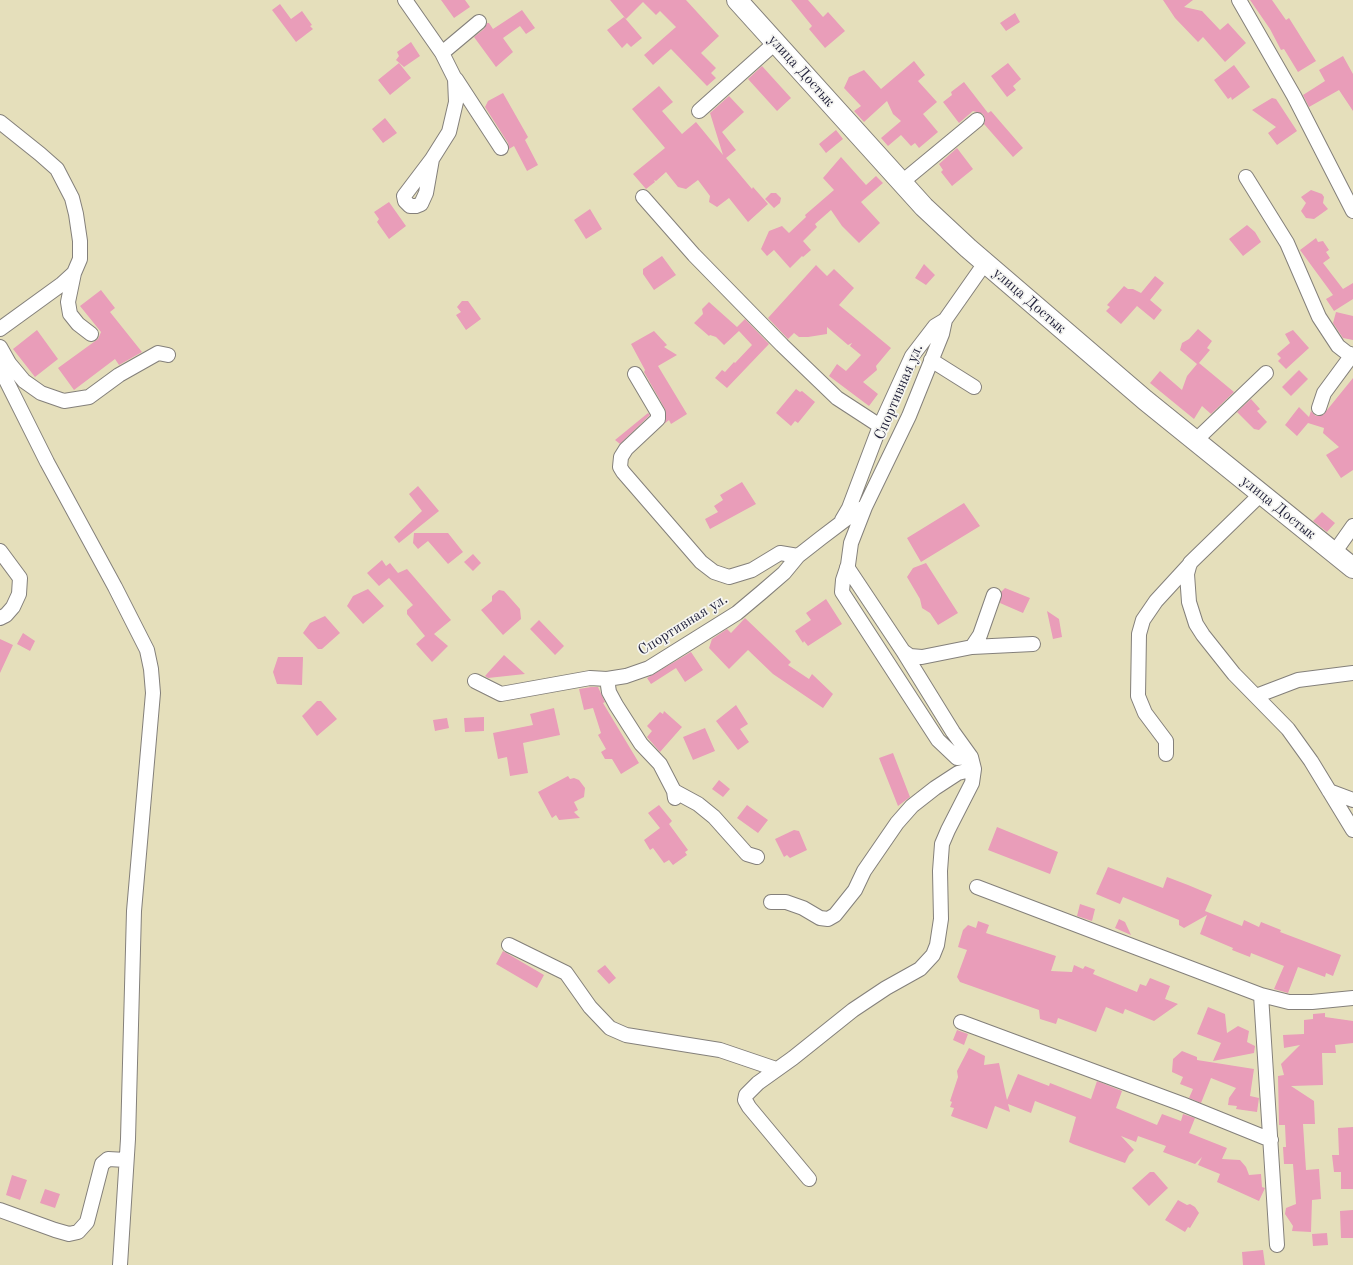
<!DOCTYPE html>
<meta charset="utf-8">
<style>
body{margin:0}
canvas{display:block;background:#e5dfbb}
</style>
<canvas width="1353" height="1265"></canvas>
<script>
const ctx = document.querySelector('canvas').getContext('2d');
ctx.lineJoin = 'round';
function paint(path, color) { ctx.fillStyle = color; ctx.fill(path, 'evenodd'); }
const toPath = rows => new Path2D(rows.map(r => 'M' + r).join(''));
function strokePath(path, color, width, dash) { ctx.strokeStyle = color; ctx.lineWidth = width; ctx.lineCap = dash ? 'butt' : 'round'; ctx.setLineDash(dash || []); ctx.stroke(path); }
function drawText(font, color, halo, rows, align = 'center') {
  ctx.font = font + ' "Old Standard TT",serif'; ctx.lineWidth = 3.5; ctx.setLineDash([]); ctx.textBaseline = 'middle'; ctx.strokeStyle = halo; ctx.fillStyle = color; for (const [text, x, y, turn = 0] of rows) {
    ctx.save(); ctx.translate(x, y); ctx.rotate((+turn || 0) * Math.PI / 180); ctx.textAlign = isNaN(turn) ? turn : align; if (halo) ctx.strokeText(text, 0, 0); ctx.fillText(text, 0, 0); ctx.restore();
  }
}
const building = toPath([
 [441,0,465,0,470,7,454,18],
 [610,0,686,0,719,36,701,53,716,68,711,73,716,78,707,86,671,49,653,65,644,55,676,27,660,11,656,15,643,2,626,19],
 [791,0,808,0,823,17,828,12,845,31,825,48,809,29,812,26],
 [1163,0,1193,0,1184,7,1202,11,1220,30,1228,23,1246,43,1225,62,1203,37,1198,42,1175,18],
 [1250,0,1272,0,1286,20,1289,18,1316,61,1298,72,1284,49,1281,50,1270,29],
 [280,4,291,19,302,11,312,25,310,26,313,29,296,42,272,10],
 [522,10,535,28,526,34,520,26,503,38,513,52,496,67,474,37,484,29,487,23,489,23,493,29],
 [1015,13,1020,22,1006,31,1000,23],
 [624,17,642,38,631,47,627,43,622,48,607,30],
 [411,42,420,56,404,67,396,60,399,56,397,52],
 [1343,56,1353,74,1353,111,1339,90,1309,107,1303,95,1325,81,1319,70],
 [914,61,925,75,918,81,937,102,923,114,938,132,919,148,915,143,911,146,901,135,888,146,881,138,901,121,893,114,887,101,864,122,854,111,861,106,844,88,849,77,864,70,881,89],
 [399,63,411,78,390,95,378,80],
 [1008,63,1021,79,1013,86,1016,90,1007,97,991,76],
 [1234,65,1250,87,1232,100,1231,97,1228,99,1214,80],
 [762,66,791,98,777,111,748,79],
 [964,82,988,113,991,111,1023,148,1013,157,984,124,985,119,983,114,973,111,959,123,943,102,952,95,951,92],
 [659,86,673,102,662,111,682,134,696,122,723,155,710,113,729,96,744,112,722,132,736,150,726,158,752,189,753,187,768,204,748,222,729,198,717,207,709,202,710,196,698,180,686,189,678,187,666,172,656,181,654,180,655,182,646,189,633,174,665,148,632,109],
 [503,93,528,137,525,140,538,165,527,171,514,146,509,149,508,143,485,107,488,101],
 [1272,98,1276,99,1297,131,1277,145,1268,133,1276,127,1252,110],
 [385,118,397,133,383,143,372,129],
 [836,130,843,139,826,153,819,144],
 [957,148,973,169,952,186,941,172,943,170,939,164],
 [841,157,866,185,876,176,883,183,861,202,880,223,859,243,842,226,831,210,815,224,817,227,803,241,811,250,803,257,802,256,790,268,774,250,767,256,761,249,769,231,782,226,789,233,806,217,805,215,834,190,823,178],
 [1311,190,1322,194,1324,197,1323,203,1328,209,1314,219,1306,218,1301,211,1306,203,1301,197],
 [771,193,776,193,781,198,780,203,774,208,765,199],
 [389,202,406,226,389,239,377,222,379,219,374,212],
 [590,209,602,229,586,239,574,220],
 [1247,225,1255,232,1261,242,1243,256,1229,239],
 [1316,238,1318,242,1323,241,1329,250,1326,252,1330,258,1323,263,1343,289,1353,283,1353,299,1334,311,1326,299,1333,295,1300,250],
 [662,256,676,275,654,290,643,274,643,269],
 [924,264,935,275,926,285,915,278],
 [816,265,827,276,834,269,854,288,839,305,891,348,876,366,877,370,863,382,878,394,869,406,829,376,837,364,846,371,861,355,850,346,852,343,848,345,827,327,827,334,808,337,799,337,794,333,788,339,768,318],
 [1155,276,1164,283,1150,300,1162,310,1154,320,1137,306,1121,324,1106,311,1110,307,1107,305,1124,286,1128,289,1133,289,1141,293],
 [101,290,115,308,110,312,142,352,119,365,115,359,74,390,58,368,98,339,101,332,80,306],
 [462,301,468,301,481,319,466,330,456,315,461,312,457,307],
 [709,302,737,327,745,319,769,344,727,388,715,378,722,370,725,372,734,362,735,363,752,345,739,331,724,345,716,337,710,335,709,336,694,323,703,314,702,309],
 [1336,312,1353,316,1353,340,1343,338,1333,323],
 [1198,329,1212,341,1207,348,1210,350,1199,363,1234,392,1211,414,1202,406,1194,419,1150,383,1160,371,1182,390,1187,376,1197,364,1180,350,1182,343,1189,339],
 [37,330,58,359,35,377,13,349],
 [1293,330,1309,348,1286,369,1278,361,1281,358,1277,354,1290,343,1285,334],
 [654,331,667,345,664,347,677,355,658,366,687,414,671,424,669,420,664,424,666,419,665,409,644,372,645,370,631,344],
 [1299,370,1308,379,1291,396,1282,387],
 [1353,378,1353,470,1341,478,1326,455,1339,447,1323,433,1324,428,1308,423,1297,436,1285,425,1299,407,1309,417,1311,411,1316,416,1323,415],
 [796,389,800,392,802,391,815,402,798,423,795,421,791,426,776,413],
 [1251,399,1260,409,1257,411,1267,422,1259,430,1254,429,1237,412],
 [648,413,650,415,620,444,615,440],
 [742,482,756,504,710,529,705,519,718,512,714,506,723,500,720,495],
 [418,486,439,511,399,543,394,537,422,511,409,494],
 [964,503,980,526,921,562,907,538],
 [1322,512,1335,523,1327,532,1313,521],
 [414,533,448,533,463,552,448,564,428,541,418,549,413,543],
 [473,554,481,563,473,571,464,562],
 [382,560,386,566,390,563,398,573,407,569,451,620,434,634,448,646,432,662,416,644,425,636,407,614,407,610,413,605,389,578,379,586,367,573],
 [926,563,958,613,938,625,930,613,922,608,920,599,907,577,913,568],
 [1005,588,1030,598,1023,613,1000,603,1001,592],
 [368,589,384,606,363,624,347,606,353,596],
 [499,590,504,591,520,609,521,619,503,635,481,610,492,601,492,596],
 [826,599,842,624,808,646,804,641,803,643,795,631,811,620,806,613],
 [1047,611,1059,619,1062,637,1053,639],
 [325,616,340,633,322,649,318,649,303,633,310,623],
 [745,618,791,662,788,665,809,679,812,674,833,694,823,708,773,674,748,650,729,669,709,648,712,639,727,629,731,633],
 [539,620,564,646,555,655,530,629],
 [23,633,35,641,30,651,17,644],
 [0,639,13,645,0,673],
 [691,652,703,670,685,682,676,668,651,684,647,678],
 [504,655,525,674,488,678,485,676],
 [278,657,303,657,302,685,277,684,273,672],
 [591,687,598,687,605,702,603,703,639,763,621,774,612,759,605,759,601,752,606,749,598,735,601,733,593,708,584,710,579,689],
 [317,701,321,701,337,719,317,736,302,716],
 [736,705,748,724,740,729,749,742,738,750,716,721],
 [554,708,560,735,523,743,528,773,510,776,507,757,498,759,493,733,533,725,530,714],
 [664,711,682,727,660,752,647,737,652,731,647,726,660,712,663,714],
 [484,717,484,731,465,732,464,718],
 [447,718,449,728,435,731,433,720],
 [705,728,715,751,693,760,683,737],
 [893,753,910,797,898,806,879,758],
 [568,776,570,779,574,778,579,780,585,788,584,797,574,802,578,810,574,812,580,818,559,820,556,815,552,818,538,792],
 [719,780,730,789,723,797,712,789],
 [659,805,672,821,669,824,688,850,685,852,687,855,673,865,669,860,664,863,653,848,650,850,644,840,660,828,648,813],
 [747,805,768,820,758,833,737,818],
 [997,827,1058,852,1050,874,988,850],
 [794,830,799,831,807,850,790,858,787,855,784,857,775,839],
 [1108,867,1163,888,1167,877,1188,885,1212,895,1205,911,1242,926,1244,920,1259,927,1261,922,1281,930,1280,932,1341,955,1333,976,1326,973,1325,977,1298,967,1288,993,1274,989,1284,966,1251,953,1250,957,1232,950,1233,948,1200,934,1207,915,1184,928,1179,925,1179,920,1123,897,1120,904,1096,894],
 [1080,904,1095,909,1092,921,1077,916],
 [1119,919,1125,922,1131,935,1115,928],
 [978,921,989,925,986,933,1056,956,1051,971,1072,972,1074,965,1083,969,1085,966,1095,970,1093,974,1137,992,1140,984,1146,986,1150,978,1170,986,1165,999,1178,1004,1154,1021,1125,1009,1123,1014,1106,1007,1096,1032,1058,1018,1056,1024,1040,1019,1039,1010,960,982,957,977,967,950,958,947,963,930,968,925,976,928],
 [503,951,544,975,537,988,496,964],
 [605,965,616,978,609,984,597,971],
 [1208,1007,1225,1014,1227,1033,1238,1026,1249,1031,1247,1042,1255,1046,1254,1053,1213,1061,1221,1043,1197,1034],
 [1325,1013,1325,1017,1353,1021,1353,1043,1335,1045,1336,1053,1322,1053,1323,1085,1291,1086,1314,1101,1315,1124,1303,1124,1306,1170,1319,1169,1321,1199,1312,1200,1311,1232,1292,1231,1293,1226,1285,1214,1286,1208,1296,1204,1293,1164,1284,1164,1283,1147,1286,1147,1285,1125,1279,1125,1278,1076,1284,1075,1281,1064,1300,1045,1284,1048,1283,1035,1304,1034,1304,1020,1313,1019,1313,1014],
 [957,1030,968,1034,964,1045,953,1040],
 [969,1048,985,1056,984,1065,999,1063,1007,1100,1018,1074,1049,1086,1050,1083,1091,1099,1097,1081,1122,1091,1116,1108,1157,1125,1162,1114,1181,1121,1183,1114,1195,1118,1189,1133,1227,1148,1222,1159,1240,1160,1246,1167,1249,1175,1261,1174,1262,1187,1265,1188,1259,1201,1217,1182,1220,1174,1198,1165,1202,1157,1195,1164,1163,1152,1166,1146,1138,1136,1136,1142,1121,1136,1134,1150,1129,1155,1125,1163,1073,1144,1069,1142,1076,1117,1035,1101,1031,1113,1008,1104,1010,1112,995,1106,987,1129,951,1116,954,1108,950,1107,952,1102,950,1101,958,1077,957,1071],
 [1182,1051,1197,1057,1197,1060,1254,1069,1250,1096,1259,1098,1257,1112,1236,1109,1237,1106,1228,1105,1229,1098,1236,1088,1211,1078,1201,1103,1189,1098,1193,1089,1180,1084,1183,1077,1172,1072,1173,1059],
 [1353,1127,1353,1189,1341,1189,1341,1172,1334,1172,1332,1155,1339,1155,1338,1128],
 [1150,1172,1154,1172,1168,1188,1149,1206,1132,1188],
 [12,1175,27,1180,20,1200,6,1195],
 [45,1189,60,1194,55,1208,40,1203],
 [1178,1200,1187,1205,1190,1204,1195,1207,1199,1213,1190,1228,1188,1227,1185,1232,1165,1220],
 [1353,1210,1353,1238,1341,1238,1340,1211],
 [1327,1233,1328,1245,1313,1246,1312,1234],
 [1263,1250,1265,1265,1243,1265,1242,1252]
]);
const minor = toPath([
 [405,0,442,53,455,79,456,102,449,132,432,159,404,196,405,201,410,206,416,206,421,204,426,193,432,159],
 [1239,0,1294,96,1353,211],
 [442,53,479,22],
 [456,79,501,148],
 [699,111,775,43],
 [0,122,40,154,57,169,72,198,76,214,80,241,80,259,74,273,62,284,0,329],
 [1246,177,1287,243,1319,317,1338,346,1347,353,1353,355],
 [902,182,977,120],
 [643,197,694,255,782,345,837,398,880,426],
 [74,273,68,302,70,314,78,324,91,334],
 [0,347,9,363,24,381,41,393,64,401,89,397,119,375,158,353,168,355],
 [931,360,974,387],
 [0,368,47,462,115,587,147,650,151,669,153,693,134,911,128,1139,120,1265],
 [635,374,658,413,658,419,626,449,621,457,620,467,623,472,701,562,714,572,729,577,752,570,780,553,798,556],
 [1319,408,1324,393,1352,355],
 [1195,441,1266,373],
 [1261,494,1190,563,1187,574,1189,602,1196,624,1203,635,1234,674,1288,729,1311,761,1353,830],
 [842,520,849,508,880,426,912,356,935,326,945,320,985,263],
 [0,551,20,578,19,594,13,607,6,615,0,618],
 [1334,553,1353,526],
 [847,567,903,651,910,656,922,657,972,647,1033,644],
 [972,647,980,635,994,595],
 [903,651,953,732,971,757],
 [607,679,609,692,616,705,641,744,660,764,674,791,675,798],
 [475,681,501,694,590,678,607,679,626,676,649,668,737,613,762,592,784,573,798,556,821,538,854,513,865,507],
 [1256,696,1298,680,1353,673],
 [1166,754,1166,741,1145,713,1138,696,1139,634,1143,620,1156,601,1190,564],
 [674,791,698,804,714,817,747,854,757,857],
 [1329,791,1353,800],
 [977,887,1261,995,1289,1002,1312,1002,1353,998],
 [771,902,786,902,803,908,820,918,828,919,835,915,855,890,864,871,897,823,912,806,935,788,958,773,974,769],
 [509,945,566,973,590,1007,610,1028,626,1035,720,1050,776,1069],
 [1261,995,1277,1245],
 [961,1022,1182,1104,1271,1140],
 [809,1179,749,1107,745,1100,746,1095,758,1083,793,1058,853,1010,886,988,920,969,933,955,937,945,941,919,940,871,942,844,948,830,972,783,974,769,971,757,957,758,938,740,842,592,843,580,848,565,851,543,865,507,909,416,942,334,945,320],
 [0,1210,55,1230,69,1234,78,1232,87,1222,102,1164,108,1159,126,1160]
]);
const secondary = toPath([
 [737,0,924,207,968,248,1145,400,1353,568]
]);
const streetNames = [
 ["улица Достык",801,71,48],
 ["улица Достык",1029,301,41],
 ["Спортивная ул.",899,392,-67],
 ["улица Достык",1278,508,39],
 ["Спортивная ул.",683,625,-32]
];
paint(building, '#e99db9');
strokePath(minor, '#84807b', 16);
strokePath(secondary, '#84807b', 22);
strokePath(minor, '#fff', 14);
strokePath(secondary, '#fff', 20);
drawText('15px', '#22223b', '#f6f6f2', streetNames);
</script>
